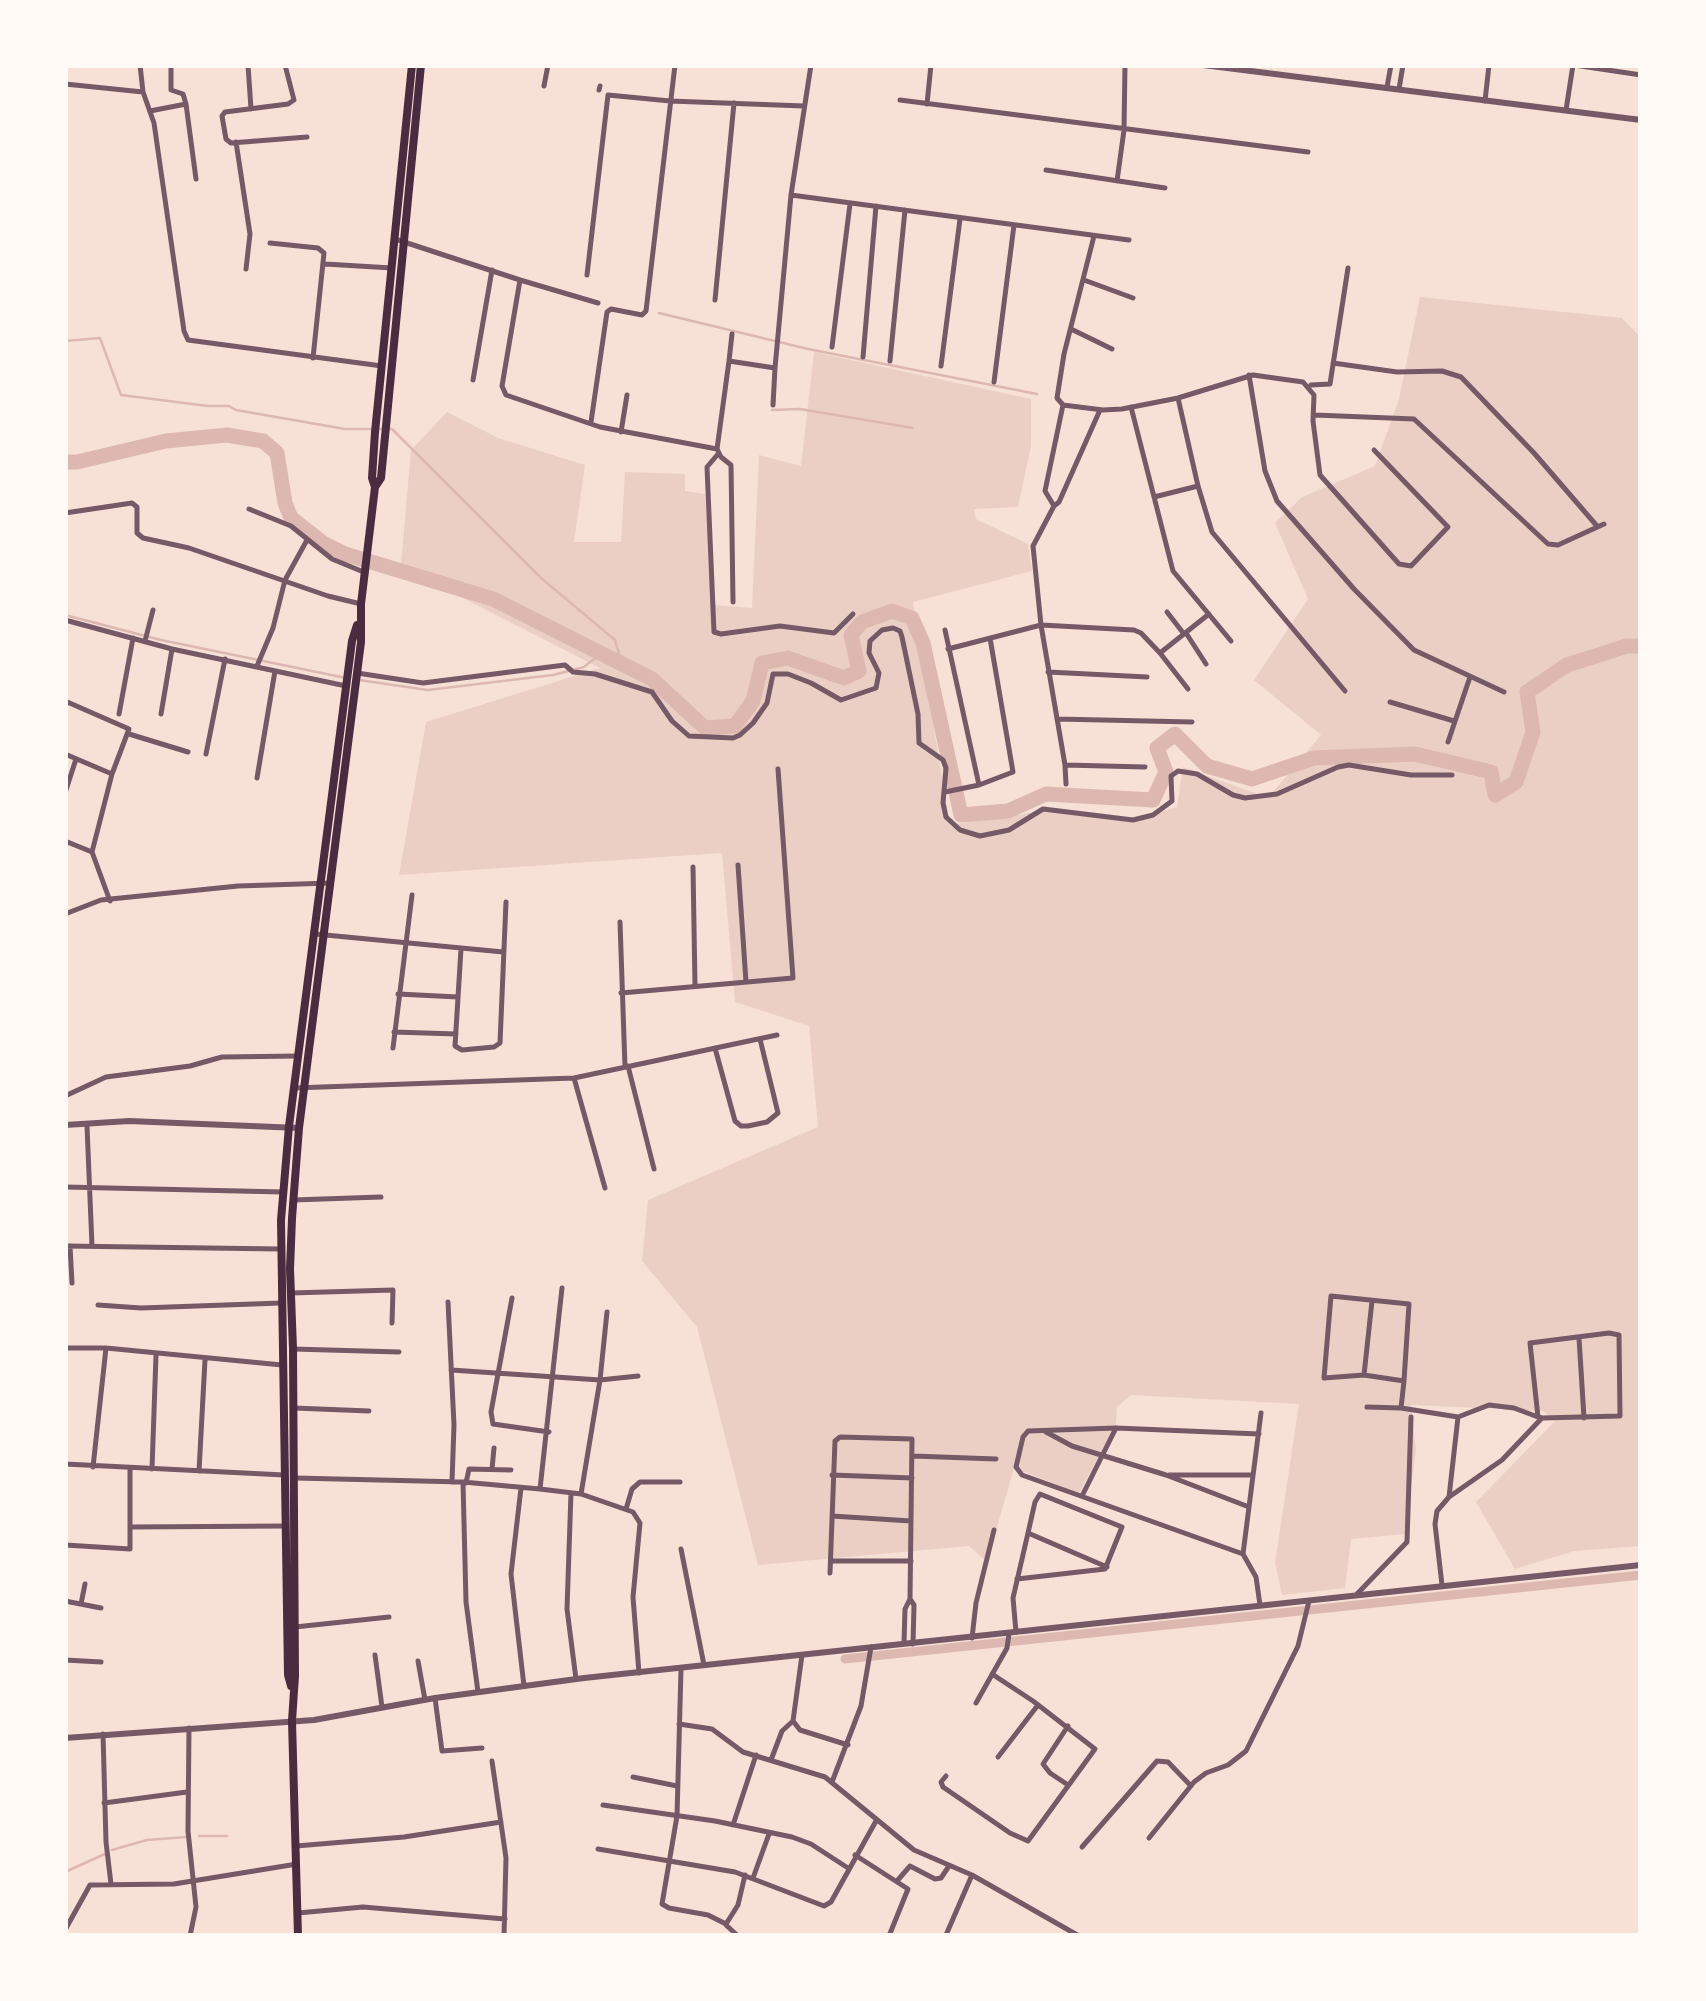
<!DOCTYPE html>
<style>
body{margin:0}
#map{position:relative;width:1706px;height:2001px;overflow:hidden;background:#f7e1d7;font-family:"Noto Serif",serif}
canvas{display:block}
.frame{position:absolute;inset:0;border:68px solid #fffaf5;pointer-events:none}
</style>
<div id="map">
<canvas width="1706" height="2001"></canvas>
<div class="frame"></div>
</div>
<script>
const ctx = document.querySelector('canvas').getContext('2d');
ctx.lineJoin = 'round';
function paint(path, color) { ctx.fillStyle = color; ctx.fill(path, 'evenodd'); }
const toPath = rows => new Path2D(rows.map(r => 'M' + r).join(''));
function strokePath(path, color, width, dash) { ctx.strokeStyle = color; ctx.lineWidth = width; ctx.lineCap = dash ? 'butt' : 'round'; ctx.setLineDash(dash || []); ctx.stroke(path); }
const green = toPath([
 [1420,297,1622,318,1641,338,1641,1546,1574,1551,1515,1569,1476,1502,1555,1421,1543,1411,1411,1405,1416,1450,1405,1534,1351,1539,1345,1588,1282,1595,1275,1563,1299,1404,1131,1395,1117,1407,1116,1424,1079,1493,1014,1468,987,1562,969,1546,758,1565,697,1327,642,1261,648,1200,818,1127,809,1026,735,1002,722,853,399,875,426,722,600,668,453,593,400,575,411,450,447,412,498,438,585,465,574,542,621,542,625,472,685,474,685,491,705,494,714,605,752,608,759,455,801,466,814,352,1031,399,1031,446,1018,507,974,509,976,519,1028,544,1032,571,913,602,950,825,1049,810,1139,819,1177,807,1183,767,1268,798,1321,735,1254,680,1308,599,1275,523,1302,497,1375,466,1399,399]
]);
const stream = toPath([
 [659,313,808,349,1037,394],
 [65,341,100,338,121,395,208,406,229,406,236,410,345,429,392,429,541,578,615,640,621,661],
 [772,410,800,409,913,428],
 [65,615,161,640,346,678],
 [359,680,428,690,553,675,584,667,599,655],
 [199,1836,227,1836],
 [112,1850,147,1840,187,1837],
 [65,1872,105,1854]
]);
const canal = toPath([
 [845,1659,1641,1575]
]);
const river = toPath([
 [65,462,77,462,166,441,227,435,263,441,277,453,285,503,291,518,323,543,345,554,493,599,652,679,705,728,735,726,753,701,762,663,788,658,844,678,859,671,851,635,862,622,892,611,912,618,923,643,961,815,1008,811,1046,794,1153,800,1166,772,1157,748,1175,734,1207,766,1252,779,1314,758,1415,754,1491,772,1495,795,1516,782,1533,732,1527,692,1567,665,1627,646,1641,646]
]);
const minor = toPath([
 [140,65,143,92,154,123,184,331,188,340,382,366],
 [171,65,171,90,183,94,186,104,196,179],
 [248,65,251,109],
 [285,65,294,100,288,104,225,112,222,116,226,139,231,143,307,137],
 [811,65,791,195,1129,240],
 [1574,65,1641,75],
 [65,84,143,92],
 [544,86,548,65],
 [1387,87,1391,65],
 [1399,89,1403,65],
 [599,90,600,86],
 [900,100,1308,152],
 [1485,101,1489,65],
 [927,104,931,65],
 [1566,110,1573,65],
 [150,111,186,104],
 [236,142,250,234,246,269],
 [1046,170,1165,188],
 [1117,181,1124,130,1125,65],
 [1094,236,1064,354,1057,398,1063,405,1103,410,1122,409,1178,398,1253,375,1303,382,1314,395,1313,421,1320,475,1399,564,1411,566,1448,527,1374,450],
 [395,239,520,280,502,386,506,395,600,427,717,449,721,457,731,465,733,602],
 [270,243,318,248,324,253,313,358],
 [325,264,392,268],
 [587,275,608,95,670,101,804,106],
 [520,280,598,303],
 [1084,280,1133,298],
 [715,300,734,103],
 [1071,329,1112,349],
 [832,347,850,204],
 [863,357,876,206],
 [729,361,732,334],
 [890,361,905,210],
 [1333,363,1397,372,1442,371,1461,377,1534,453,1597,526],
 [941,366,960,219],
 [1249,375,1265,471,1277,501,1354,589,1414,650,1504,692],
 [473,380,492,270],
 [994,382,1014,225],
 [1311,385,1330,384,1348,268],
 [1178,398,1198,486,1212,532,1345,691],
 [773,405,775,368],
 [1131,407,1173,571,1231,641],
 [1100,410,1059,502,1054,506,1033,546,1041,625,1065,765,1145,767],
 [1315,415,1414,419,1548,544,1558,545,1604,524],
 [591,422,607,312,611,309,642,315,646,311,675,65],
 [621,432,627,395],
 [717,449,729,361,775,368,791,195],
 [718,454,707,467,714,632,721,634,780,626,834,633,853,614],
 [1154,497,1198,486],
 [1054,506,1045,491,1063,405],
 [249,509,291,526,332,559,366,573],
 [65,513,132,503,137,507,137,533,143,538,189,548,328,596,361,604],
 [1167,612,1184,634],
 [65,620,172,649,346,686],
 [945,630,979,785,1013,772,990,638],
 [1186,633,1206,664],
 [145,641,153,610],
 [948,649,1041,625,1134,630,1141,633,1160,653,1188,689],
 [1160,653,1209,614],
 [257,666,273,628,285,580,307,540],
 [1048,672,1147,677],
 [357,673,423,683,565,665,573,672,595,674,652,692,672,721,689,736,733,738,740,735,753,723,767,703,773,674,788,674,811,683,841,700,876,688,879,673,869,653,870,641,882,630,893,628,900,631,902,637,918,714,919,743,943,760,946,768,943,803,946,817,960,830,980,836,1009,830,1043,809,1133,820,1153,815,1172,801,1171,776,1178,771,1197,774,1233,795,1245,798,1277,794,1338,767,1349,765,1411,775,1452,775],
 [65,701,129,729,112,774,92,852,110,901],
 [1390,702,1454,721],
 [119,714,133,638],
 [161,714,172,649],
 [1057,719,1192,722],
 [129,734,188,752],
 [1448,742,1470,677],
 [65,754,112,774],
 [206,754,225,659],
 [1065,765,1066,784],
 [257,778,275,671],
 [945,792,979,785],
 [65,793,76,759],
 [65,841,92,852],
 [738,865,746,982],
 [693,867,695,986],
 [65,914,101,900,238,886,331,883],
 [620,922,625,1067],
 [315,934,503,952],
 [461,949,455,1046,462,1050,494,1047,500,1043,506,902],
 [621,993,793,978,778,769],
 [398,994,458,997],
 [394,1032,456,1034],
 [393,1048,412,895],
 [715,1048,735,1121,741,1126,748,1126,767,1122,778,1113,760,1039],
 [628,1066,654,1169],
 [574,1078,605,1188],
 [294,1088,574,1078,777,1035],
 [65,1096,106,1077,190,1066,222,1057,298,1056],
 [87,1126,92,1246],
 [65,1187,283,1192],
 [293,1200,381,1197],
 [65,1246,280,1249],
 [70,1246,72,1283],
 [291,1293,393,1290,392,1323],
 [512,1298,491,1412,493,1424,549,1432],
 [448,1302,454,1425,452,1482],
 [98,1305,141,1308,281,1303],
 [1579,1338,1584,1418],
 [65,1348,106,1348,282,1365],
 [293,1349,399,1352],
 [451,1370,600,1380,638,1376],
 [1364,1375,1372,1301],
 [1367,1407,1401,1408,1458,1417,1489,1405,1514,1408,1538,1417,1542,1418,1620,1416,1619,1335,1609,1333,1530,1343,1538,1417],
 [294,1408,369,1411],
 [1401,1408,1404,1381,1364,1375,1324,1378,1331,1296,1409,1304,1404,1381],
 [1046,1432,1072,1446,1166,1475,1249,1507],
 [1259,1434,1116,1428,1028,1431,1023,1437,1016,1467,1022,1475,1243,1554,1256,1577,1260,1605],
 [913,1456,996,1459],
 [65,1464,284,1475],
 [93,1467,106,1348],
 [152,1469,156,1355],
 [492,1469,494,1448],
 [199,1471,205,1360],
 [832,1475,912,1478],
 [1169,1475,1253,1475],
 [295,1478,463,1482,540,1489,581,1494,633,1512,640,1523,633,1597,639,1673],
 [463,1482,466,1602,478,1692],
 [466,1483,469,1469,511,1470],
 [521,1488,511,1574,524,1686],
 [540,1489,562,1288],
 [571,1493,567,1609,576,1679],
 [581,1494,600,1380,607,1312],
 [1082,1496,1116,1428],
 [1449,1497,1458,1417],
 [626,1509,632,1489,640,1482,680,1482],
 [832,1516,911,1521],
 [130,1527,286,1526],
 [1028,1533,1107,1567],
 [65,1545,130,1549,130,1470],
 [681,1549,704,1665],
 [1243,1554,1261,1413],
 [831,1561,911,1561],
 [830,1573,835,1441,840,1437,912,1439,910,1599,905,1609,904,1643],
 [1442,1585,1435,1524,1437,1511,1449,1497,1502,1460,1542,1418],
 [1357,1594,1407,1542,1411,1417],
 [910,1599,914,1605,913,1644],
 [65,1601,101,1608],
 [81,1604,85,1584],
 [295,1627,389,1617],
 [1016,1632,1013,1598,1028,1533,1035,1502,1040,1494,1122,1527,1105,1569,1017,1579],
 [972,1638,976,1603,994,1530],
 [375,1655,382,1707],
 [65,1660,101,1662],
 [418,1661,425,1700],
 [681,1669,677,1816,662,1904,669,1908,708,1915,726,1924,738,1905,745,1875],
 [435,1698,442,1751,482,1748],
 [976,1703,1007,1648,1009,1634],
 [793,1721,802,1655],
 [793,1721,800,1730,848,1745],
 [679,1724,712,1729,743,1752,825,1777,914,1850,972,1875,946,1935],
 [1068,1726,1043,1764,1050,1773,1068,1785],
 [189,1728,188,1831,196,1907,190,1936],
 [103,1734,106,1842,111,1884],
 [998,1757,1038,1705],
 [771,1760,782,1731,793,1721],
 [492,1761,506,1858,504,1936],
 [946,1776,941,1782,943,1787,1010,1833,1028,1841,1095,1749,1033,1701,992,1674],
 [633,1777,677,1786],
 [832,1782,861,1706,871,1647],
 [104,1803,187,1792],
 [603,1805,715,1821,792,1837,811,1844,848,1868],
 [733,1825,756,1755],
 [1149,1838,1194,1782,1206,1773,1228,1765,1246,1751,1298,1646,1309,1601],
 [296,1846,404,1837,501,1822],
 [1082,1847,1157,1761,1168,1762,1191,1786],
 [598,1849,735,1872,824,1906,831,1902,876,1821],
 [855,1855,908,1889,889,1936],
 [972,1875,1079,1936],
 [753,1878,769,1834],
 [897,1881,910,1866,935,1879,941,1878,949,1866],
 [298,1913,363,1907,505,1919],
 [726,1925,738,1936],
 [65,1930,90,1885,174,1884,297,1864]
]);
const tertiary = toPath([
 [1203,65,1641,120],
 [65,1125,129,1121,299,1128],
 [65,1738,314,1720,435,1698,584,1678,1641,1565]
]);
const secondary = toPath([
 [375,487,372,478,375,432,412,65],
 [291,1686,288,1675,281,1220,289,1126,352,641,357,625],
 [298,1936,292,1721,295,1676,293,1349,290,1269,292,1218,299,1128,361,642,361,604,375,487,381,478,421,65]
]);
paint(green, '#ebcfc5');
strokePath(stream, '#dcb8b0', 2.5);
strokePath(canal, '#dcb8b0', 9);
strokePath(river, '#dcb8b0', 15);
strokePath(minor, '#755966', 5);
strokePath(tertiary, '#755966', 6);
strokePath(secondary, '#4a2c40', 8);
</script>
